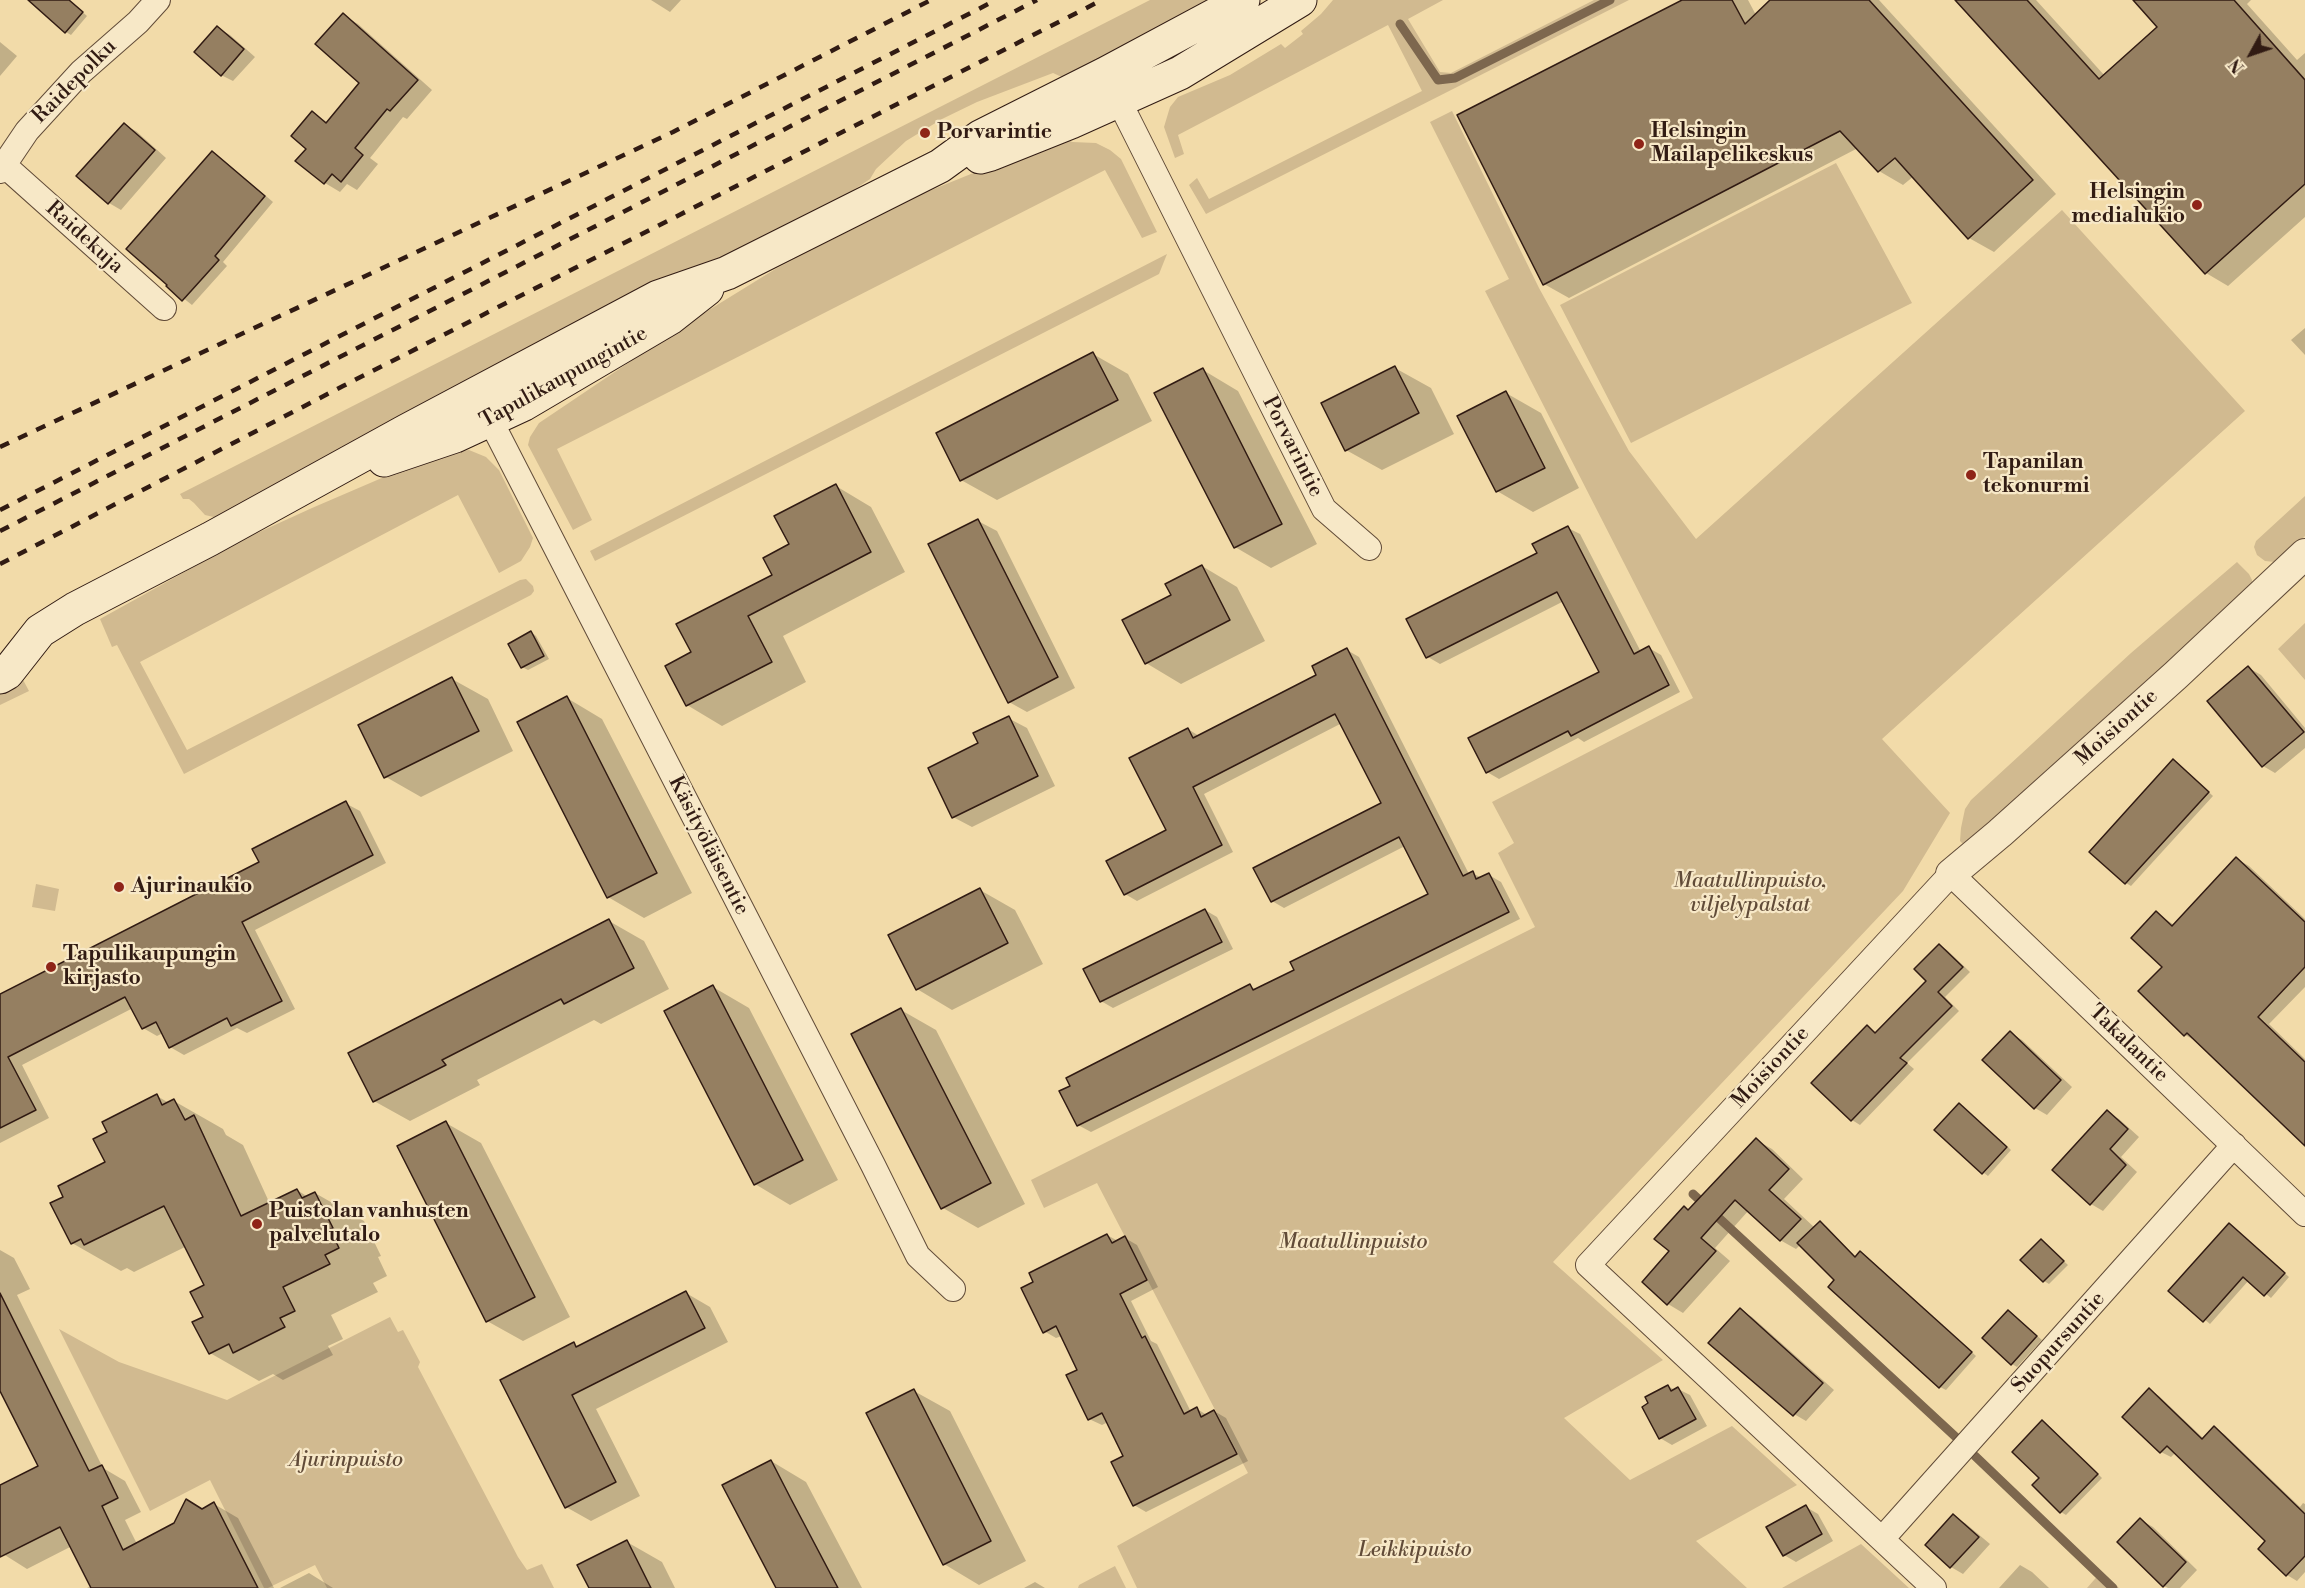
<!DOCTYPE html>
<meta charset="utf-8">
<style>
body{margin:0}
#map{position:relative;width:2305px;height:1588px;overflow:hidden;background:#f2dba9;font-family:"Libre Bodoni",serif}
canvas{display:block}
.north{position:absolute;left:2221px;top:24px;width:60px;height:60px;-webkit-text-stroke:4px #f7e8c7;paint-order:stroke;rotate:230deg;font-size:16px;font-weight:700;line-height:24px;text-align:center;color:#311b13}
.north::after{content:'';display:block;margin:auto;width:21px;height:27px;background:#311b13;clip-path:polygon(50% 0,100% 100%,50% 72%,0 100%)}
</style>
<div id="map">
<canvas width="2305" height="1588"></canvas>
<div class="north">N</div>
</div>
<script>
const ctx = document.querySelector('canvas').getContext('2d');
ctx.lineJoin = 'round';
function paint(path, color) { ctx.fillStyle = color; ctx.fill(path, 'evenodd'); }
const toPath = rows => new Path2D(rows.map(r => 'M' + r).join(''));
function strokePath(path, color, width, dash) { ctx.strokeStyle = color; ctx.lineWidth = width; ctx.lineCap = dash ? 'butt' : 'round'; ctx.setLineDash(dash || []); ctx.stroke(path); }
function drawText(font, color, halo, rows, align = 'center') {
  ctx.font = font + ' "Libre Bodoni",serif'; ctx.lineWidth = 4.5; ctx.setLineDash([]); ctx.textBaseline = 'middle'; ctx.strokeStyle = halo; ctx.fillStyle = color; for (const [text, x, y, turn = 0] of rows) {
    ctx.save(); ctx.translate(x, y); ctx.rotate((+turn || 0) * Math.PI / 180); ctx.textAlign = isNaN(turn) ? turn : align; if (halo) ctx.strokeText(text, 0, 0); ctx.fillText(text, 0, 0); ctx.restore();
  }
}
const green = toPath([
 [1150,0,1222,0,1064,78,1053,73,977,102,942,119,906,141,876,169,870,179,846,195,218,518,205,515,194,503,189,499,183,499,180,494],
 [1333,0,1443,0,1408,19,1440,72,1451,73,1594,0,1629,0,1206,214,1189,185,1197,178,1209,199,1422,91,1388,25,1178,135,1184,154,1175,158,1164,127,1170,107,1178,97,1230,75,1281,44,1285,48,1303,34,1301,31,1321,14],
 [1452,111,1539,288,1629,451,1696,539,2062,210,2245,411,1882,739,1950,813,1903,891,1553,1262,1663,1360,1564,1418,1630,1480,1732,1426,1797,1485,1696,1541,1747,1588,1137,1588,1117,1546,1248,1473,1097,1183,1044,1208,1031,1180,1535,927,1498,853,1514,843,1492,802,1693,698,1485,291,1509,279,1430,122],
 [1067,139,1072,142,1096,143,1110,150,1121,159,1157,232,1142,238,1105,170,557,449,592,520,573,530,528,445,530,437,539,423,683,326,777,268,919,195,1008,159],
 [1836,163,1912,303,1631,443,1560,305],
 [1167,254,1159,274,595,561,590,551],
 [469,450,486,457,499,470,533,538,530,547,521,561,499,573,458,495,140,662,187,750,520,580,526,579,533,586,534,591,531,595,184,774,117,645,112,647,100,619,244,539,312,508,419,462,451,452],
 [2305,496,2305,536,2282,560,2275,562,2265,561,2257,555,2254,547,2256,541],
 [2237,562,2249,574,2252,580,2252,586,1967,848,1960,841,1961,828,1965,809,1971,800,2131,653],
 [2305,623,2305,680,2278,649],
 [21,676,29,691,0,705,0,691],
 [36,884,59,889,55,911,32,907],
 [390,1317,398,1332,403,1330,420,1362,418,1367,518,1557,527,1570,542,1564,554,1588,327,1588,315,1565,268,1588,264,1588,210,1480,150,1511,59,1329,119,1362,227,1400],
 [1861,1544,1909,1588,1782,1588],
 [1115,1566,1126,1588,1078,1588,1079,1585],
 [2101,1572,2119,1588,2087,1588]
]);
const shadow = toPath([
 [43,0,69,0,87,16,71,35,66,32],
 [651,0,681,0,670,12],
 [1685,0,1748,0,1756,15,1772,0,1879,0,2056,194,1994,252,1969,238,1914,176,1903,185,1879,171,1858,148,1569,298,1544,284],
 [1957,0,2036,0,2105,76,2159,27,2135,0,2251,0,2247,4,2297,60,2305,53,2305,217,2228,286,2206,273],
 [343,15,358,24,432,90,407,119,403,117,370,158,378,164,357,190,347,184,340,192,325,183,308,148,312,113,329,123,361,83],
 [218,28,230,35,255,57,233,81,221,75],
 [0,42,17,56,0,76],
 [124,125,136,131,166,158,121,210,109,203],
 [212,153,221,158,273,202,223,262,227,266,192,305,168,286],
 [2305,328,2305,355,2291,340],
 [1093,354,1128,374,1152,421,997,500,961,480],
 [1395,368,1431,388,1454,434,1382,470,1346,450],
 [1203,370,1238,391,1317,544,1271,568,1235,547],
 [1506,393,1541,413,1579,488,1533,512,1497,491],
 [836,486,871,507,905,572,783,636,806,682,722,726,687,705,693,653,774,576,791,545],
 [978,521,997,531,1075,688,1027,712,1009,702],
 [1568,528,1580,534,1641,652,1649,648,1661,655,1680,692,1584,742,1578,738,1499,779,1487,772,1601,672,1564,601,1440,664,1428,657],
 [1202,566,1237,587,1265,641,1181,684,1146,663,1173,596],
 [531,632,536,636,549,659,528,670,522,667],
 [1347,650,1359,657,1469,874,1472,873,1482,878,1489,875,1501,882,1520,919,1091,1132,1078,1125,1061,1092,1250,986,1257,990,1296,971,1430,894,1405,846,1284,908,1272,901,1383,804,1342,723,1204,794,1233,852,1137,901,1125,894,1168,831,1188,729,1199,736,1318,675],
 [2249,668,2261,675,2305,728,2305,748,2275,773,2263,766,2209,701],
 [452,679,488,699,513,751,421,797,386,777],
 [567,698,602,719,692,893,644,918,608,897],
 [1008,718,1027,728,1055,786,972,827,953,817],
 [2178,764,2213,796,2131,886,2126,883],
 [345,803,360,811,386,863,255,930,295,1009,247,1033,237,1028,184,1055,170,1047,163,1033,157,1036,143,1028,133,1008,22,1065,49,1118,0,1143,0,996,261,862],
 [2237,859,2249,866,2305,919,2305,987,2269,1024,2305,1059,2305,1144,2198,1042,2185,1035,2140,991,2164,966,2157,913,2174,925],
 [980,890,1015,910,1043,964,952,1010,917,989],
 [1205,910,1217,917,1233,949,1113,1008,1101,1001],
 [609,921,644,941,669,989,601,1024,594,1020,477,1080,480,1085,410,1121,374,1101],
 [1939,945,1947,950,1970,972,1945,997,1959,1011,1907,1063,1914,1069,1860,1125,1852,1120,1814,1083,1867,1027,1877,1033,1928,981],
 [713,987,749,1008,838,1180,790,1205,755,1184],
 [901,1010,936,1030,1025,1204,978,1228,943,1208],
 [2010,1033,2022,1040,2072,1087,2047,1115,2035,1108],
 [157,1096,169,1103,174,1101,223,1129,226,1135,243,1145,270,1204,297,1190,308,1197,315,1193,364,1221,381,1256,378,1257,387,1276,373,1283,378,1292,331,1315,343,1339,328,1346,333,1355,283,1380,273,1374,259,1381,210,1353,205,1318,206,1286,185,1247,134,1272,127,1268,121,1271,72,1243,65,1197,107,1163,109,1133],
 [2107,1112,2119,1119,2139,1137,2121,1157,2137,1172,2103,1211,2091,1204],
 [446,1123,481,1143,570,1317,523,1341,487,1321],
 [1756,1140,1772,1149,1803,1179,1784,1199,1815,1228,1820,1223,1826,1226,1856,1258,1861,1253,1866,1256,1976,1356,1946,1390,1940,1387,1801,1244,1796,1249,1780,1240,1749,1210,1715,1248,1730,1261,1683,1313,1668,1304,1644,1282,1671,1251,1689,1211],
 [2008,1147,2011,1150,1988,1176,1984,1173],
 [2234,1228,2289,1277,2271,1298,2249,1280,2210,1324,2171,1291],
 [1107,1235,1118,1241,1125,1238,1137,1245,1158,1287,1131,1301,1151,1341,1157,1344,1191,1412,1197,1409,1207,1415,1214,1411,1226,1418,1248,1461,1146,1512,1134,1505,1125,1456,1108,1422,1102,1425,1089,1419,1079,1371,1062,1336,1056,1338,1044,1331],
 [2041,1240,2068,1265,2049,1284,2044,1281],
 [0,1250,14,1258,30,1289,17,1295,103,1468,125,1481,141,1512,125,1520,137,1544,214,1504,238,1518,274,1588,87,1588,91,1586,72,1546,27,1569,0,1552,0,1487,40,1467,0,1387],
 [686,1293,710,1307,728,1342,596,1409,640,1496,591,1521,566,1507,574,1344,579,1347],
 [1740,1310,1752,1317,1834,1390,1806,1421,1794,1414],
 [2012,1315,2042,1340,2017,1367,2012,1364],
 [1668,1386,1675,1390,1678,1389,1690,1395,1707,1426,1672,1445,1660,1438],
 [2149,1390,2159,1396,2204,1439,2214,1428,2224,1434,2300,1507,2303,1503,2305,1504,2305,1572,2297,1581,2287,1575,2267,1541,2176,1452,2171,1457,2161,1452],
 [914,1391,950,1411,1026,1561,979,1585,944,1564],
 [2048,1425,2102,1478,2066,1515,2061,1512,2041,1478],
 [771,1461,806,1482,862,1588,778,1588],
 [1806,1507,1818,1514,1833,1541,1796,1562,1784,1555],
 [1953,1516,1965,1523,1990,1544,1963,1574,1951,1567,1927,1545],
 [2141,1520,2153,1527,2197,1570,2180,1588,2168,1588,2164,1586],
 [627,1542,662,1562,675,1588,590,1588],
 [2020,1565,2032,1572,2049,1588,1999,1588],
 [309,1573,333,1588,280,1588],
 [1035,1582,1045,1588,1024,1588]
]);
const stream = toPath([
 [1400,24,1438,80,1455,78,1610,0],
 [1693,1194,1959,1440],
 [1975,1456,2113,1588]
]);
const building = toPath([
 [28,0,69,0,83,12,65,33,28,0],
 [1682,0,1732,0,1745,24,1770,0,1869,0,2033,180,1968,239,1895,158,1878,172,1840,131,1543,285,1457,115,1682,0],
 [1955,0,2027,0,2099,79,2157,27,2133,0,2234,0,2305,80,2305,184,2205,274,1955,0],
 [343,13,418,80,390,111,387,109,355,148,363,155,341,182,332,174,324,184,295,161,306,149,291,136,312,111,326,123,359,83,315,44,343,13],
 [217,26,244,49,221,76,194,52,217,26],
 [124,123,155,150,108,204,76,176,124,123],
 [212,151,265,196,215,256,219,260,182,301,166,286,167,285,126,249,212,151],
 [1093,352,1118,400,960,481,936,433,1093,352],
 [1395,366,1419,413,1345,451,1321,403,1395,366],
 [1203,368,1282,524,1234,548,1154,393,1203,368],
 [1506,391,1545,468,1496,492,1457,416,1506,391],
 [836,484,871,552,748,616,772,662,686,706,665,666,691,652,676,624,772,575,763,558,789,544,774,516,836,484],
 [978,519,1058,677,1008,703,928,544,978,519],
 [1568,526,1634,654,1649,646,1669,685,1571,736,1568,731,1486,773,1468,738,1599,672,1557,592,1426,658,1406,619,1537,553,1532,544,1568,526],
 [1202,565,1230,620,1145,664,1122,620,1171,595,1165,584,1202,565],
 [531,631,544,656,521,668,508,644,531,631],
 [1347,648,1463,876,1473,871,1476,879,1489,873,1509,912,1077,1126,1059,1091,1070,1086,1066,1078,1250,984,1253,990,1294,970,1290,962,1428,894,1399,837,1271,902,1253,868,1381,803,1335,714,1193,787,1222,845,1124,895,1106,861,1166,830,1129,758,1188,728,1193,738,1316,675,1312,666,1347,648],
 [2248,666,2304,732,2262,767,2207,701,2248,666],
 [452,677,479,731,384,778,358,725,452,677],
 [567,696,657,873,607,898,517,722,567,696],
 [1009,716,1038,776,952,818,928,768,978,743,973,733,1009,716],
 [2173,759,2209,792,2125,884,2089,852,2173,759],
 [346,801,373,855,242,922,282,1001,231,1026,227,1018,169,1048,156,1022,142,1029,125,997,8,1057,36,1110,0,1128,0,994,259,862,252,849,346,801],
 [2236,857,2305,922,2305,967,2258,1017,2305,1062,2305,1146,2187,1033,2184,1036,2138,991,2162,967,2131,938,2156,911,2172,926,2236,857],
 [980,888,1008,943,916,990,888,935,980,888],
 [1205,909,1222,942,1100,1002,1083,969,1205,909],
 [609,919,634,968,564,1004,561,999,442,1060,446,1065,373,1102,348,1053,609,919],
 [1939,944,1963,967,1938,992,1952,1006,1900,1058,1907,1063,1851,1121,1811,1083,1867,1025,1875,1033,1926,981,1914,969,1939,944],
 [713,985,803,1160,754,1185,664,1011,713,985],
 [901,1008,991,1183,941,1209,851,1034,901,1008],
 [2010,1031,2061,1080,2034,1109,1982,1060,2010,1031],
 [157,1094,162,1105,174,1099,185,1120,194,1115,241,1216,297,1189,302,1198,315,1192,333,1228,330,1229,339,1248,325,1255,330,1264,283,1287,295,1311,280,1318,285,1327,233,1353,229,1344,209,1354,192,1322,203,1317,190,1292,204,1285,164,1206,84,1245,81,1239,71,1244,50,1203,63,1197,58,1186,105,1162,93,1139,107,1132,102,1122,157,1094],
 [1959,1103,2007,1147,1982,1174,1934,1130,1959,1103],
 [2107,1110,2128,1129,2110,1149,2126,1165,2090,1205,2052,1170,2107,1110],
 [446,1121,535,1297,486,1322,397,1146,446,1121],
 [1756,1138,1789,1169,1769,1190,1801,1219,1780,1241,1735,1200,1701,1238,1716,1251,1667,1305,1642,1282,1669,1251,1654,1239,1684,1206,1688,1210,1756,1138],
 [1820,1221,1855,1257,1860,1251,1972,1352,1939,1388,1828,1287,1834,1280,1797,1243,1820,1221],
 [2229,1223,2285,1273,2264,1296,2243,1277,2203,1322,2168,1291,2229,1223],
 [1107,1234,1112,1243,1125,1236,1147,1280,1120,1294,1142,1338,1145,1336,1184,1414,1197,1407,1201,1417,1214,1410,1237,1454,1133,1506,1111,1462,1123,1456,1102,1413,1088,1420,1066,1375,1077,1370,1056,1326,1043,1333,1021,1288,1033,1282,1029,1273,1107,1234],
 [2041,1239,2064,1261,2043,1282,2020,1260,2041,1239],
 [686,1291,705,1328,572,1395,616,1482,565,1508,500,1380,574,1342,576,1347,686,1291],
 [0,1293,89,1471,102,1465,118,1498,102,1506,123,1550,174,1523,186,1499,202,1509,214,1502,258,1588,91,1588,60,1527,0,1557,0,1485,38,1466,0,1391,0,1293],
 [1740,1308,1823,1383,1793,1416,1708,1343,1740,1308],
 [2008,1310,2037,1336,2011,1365,1982,1338,2008,1310],
 [1668,1385,1671,1391,1678,1387,1696,1419,1659,1439,1642,1407,1648,1403,1645,1397,1668,1385],
 [2149,1388,2202,1439,2214,1426,2305,1514,2305,1556,2286,1576,2258,1549,2265,1541,2167,1446,2160,1453,2122,1417,2149,1388],
 [914,1389,991,1541,943,1565,866,1413,914,1389],
 [2042,1420,2098,1474,2060,1513,2032,1485,2039,1478,2012,1452,2042,1420],
 [771,1460,791,1499,838,1588,776,1588,722,1485,771,1460],
 [1806,1505,1822,1534,1783,1556,1766,1527,1806,1505],
 [1953,1514,1979,1537,1950,1568,1925,1545,1953,1514],
 [2140,1518,2186,1562,2163,1587,2117,1542,2140,1518],
 [627,1540,651,1588,589,1588,577,1565,627,1540]
]);
const minor = toPath([
 [1112,87,1324,509,1369,548],
 [5,166,164,308],
 [0,171,27,131,81,72,138,22,158,0],
 [483,406,873,1165,918,1256,953,1289],
 [1882,1539,2234,1145],
 [1934,1588,1588,1265,1951,874,2305,1214]
]);
const tertiary = toPath([
 [1951,874,2000,833,2176,675,2305,554]
]);
const secondary = toPath([
 [980,157,991,154,1071,122,1180,73,1300,0],
 [384,460,455,436,524,404,670,318,707,289],
 [0,677,7,673,40,631,75,609,210,539,406,431,658,297,727,273,940,166,980,137,1105,74,1243,0]
]);
const rail = toPath([
 [0,447,673,132,931,0],
 [0,510,996,0],
 [0,531,1037,0],
 [0,564,343,386,1102,0]
]);
const markers = [
 [925,133,6,"#8f2418"],
 [1639,144,6,"#8f2418"],
 [2197,205,6,"#8f2418"],
 [1971,475,6,"#8f2418"],
 [119,887,6,"#8f2418"],
 [51,967,6,"#8f2418"],
 [257,1224,6,"#8f2418"]
];
const streetNames = [
 ["Raidepolku",75,82,-45],
 ["Raidekuja",84,238,42],
 ["Tapulikaupungintie",564,378,-29],
 ["Porvarintie",1292,447,63],
 ["Moisiontie",2117,728,-42],
 ["Käsityöläisentie",708,846,63],
 ["Takalantie",2128,1044,44],
 ["Moisiontie",1771,1068,-47],
 ["Suopursuntie",2059,1343,-48]
];
const poiNames = [
 ["Helsingin",1651,132],
 ["Mailapelikeskus",1651,156],
 ["Porvarintie",937,133],
 ["Helsingin",2185,193,"right"],
 ["medialukio",2185,217,"right"],
 ["Tapanilan",1983,463],
 ["tekonurmi",1983,487],
 ["Ajurinaukio",131,887],
 ["Tapulikaupungin",63,955],
 ["kirjasto",63,979],
 ["Puistolan vanhusten",269,1212],
 ["palvelutalo",269,1236]
];
const parkNames = [
 ["Maatullinpuisto,",1750,882],
 ["viljelypalstat",1750,906],
 ["Maatullinpuisto",1353,1243],
 ["Ajurinpuisto",346,1461],
 ["Leikkipuisto",1415,1551]
];
paint(green, '#d1ba90');
paint(shadow, '#0003');
strokePath(stream, '#7d674e', 9);
paint(building, '#957f61');
strokePath(building, '#311b13', 1.5);
strokePath(minor, '#614b38', 26);
strokePath(tertiary, '#614b38', 32);
strokePath(secondary, '#311b13', 35);
strokePath(minor, '#f7e8c7', 24);
strokePath(tertiary, '#f7e8c7', 30);
strokePath(secondary, '#f7e8c7', 33);
strokePath(rail, '#311b13', 4.5, [10, 10]);
for (const [x, y, r, color] of markers) { const dot = new Path2D(); dot.arc(x, y, r, 0, 2 * Math.PI); ctx.fillStyle = color; ctx.fill(dot); strokePath(dot, '#f7e8c7', 2); }
drawText('21px', '#311b13', '#f7e8c7', streetNames);
drawText('bold 21px', '#311b13', '#f7e8c7', poiNames, 'left');
drawText('italic 21px', '#614b38', '#f7e8c7', parkNames);
</script>
